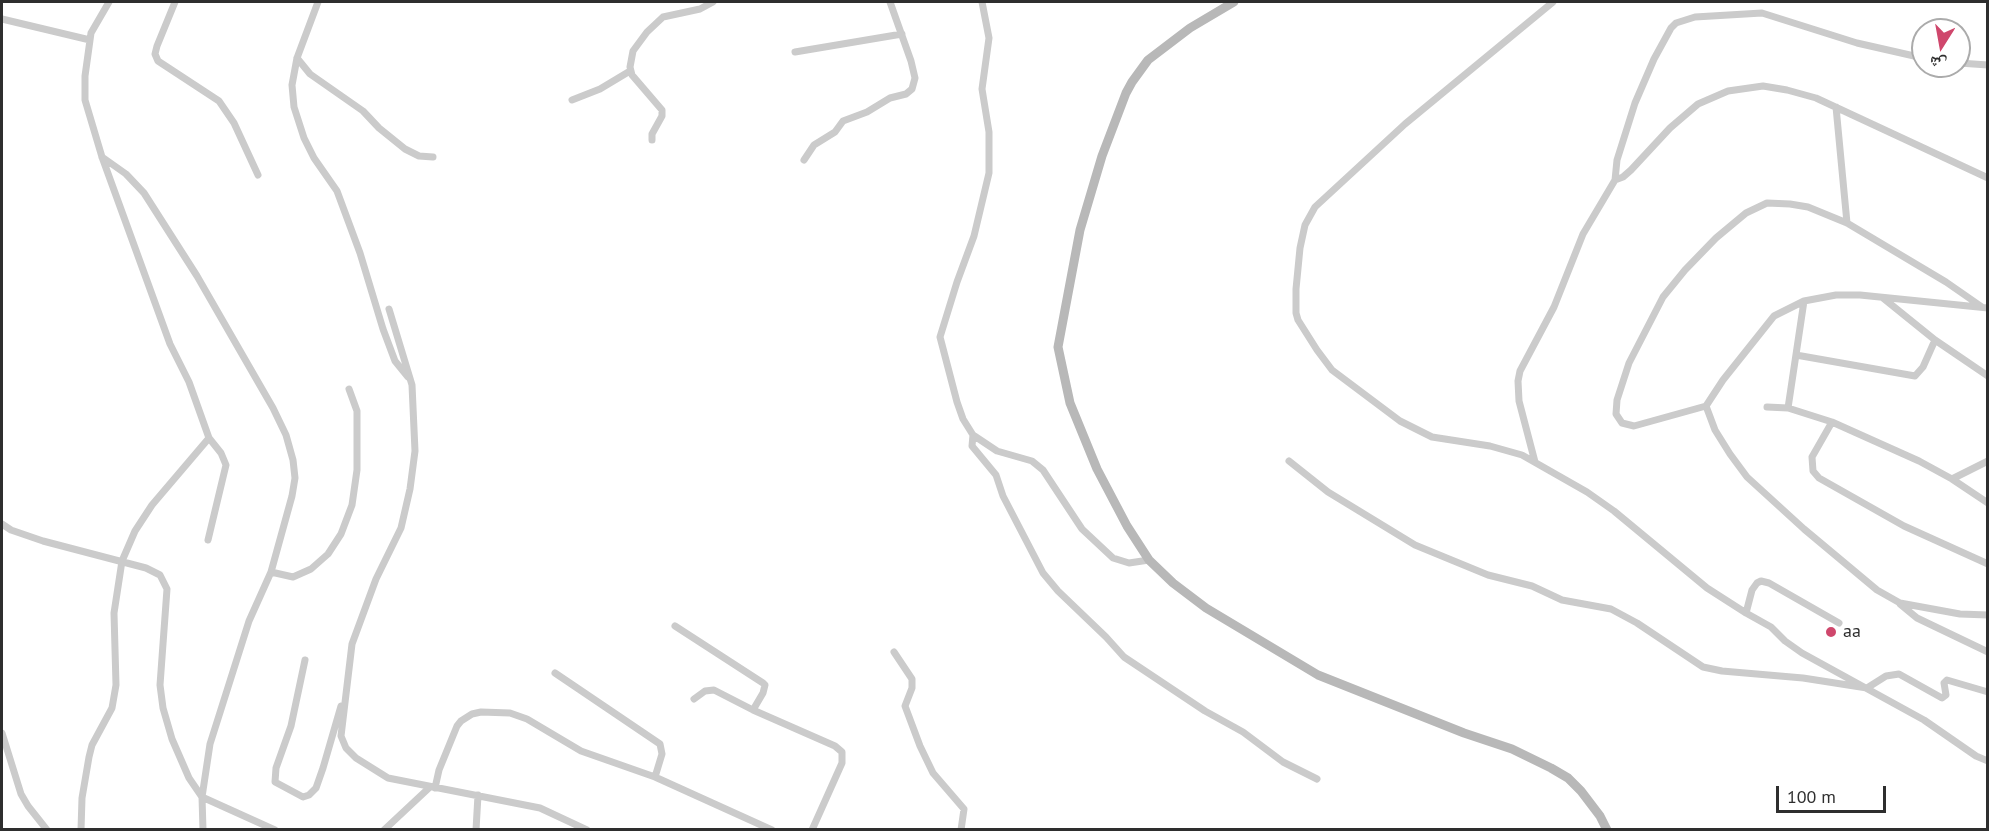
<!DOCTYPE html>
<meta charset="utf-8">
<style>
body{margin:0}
#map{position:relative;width:1989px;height:831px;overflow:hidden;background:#fff;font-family:"PT Sans","Noto Naskh Arabic",sans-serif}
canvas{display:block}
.frame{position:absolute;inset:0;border:3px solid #2e2e2e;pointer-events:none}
.north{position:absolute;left:1911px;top:18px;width:60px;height:60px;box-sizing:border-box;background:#fff;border:2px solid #ababab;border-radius:50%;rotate:191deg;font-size:16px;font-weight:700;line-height:24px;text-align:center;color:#2e2e2e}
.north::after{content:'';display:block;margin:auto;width:21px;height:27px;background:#cf476c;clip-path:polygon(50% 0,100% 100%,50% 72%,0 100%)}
.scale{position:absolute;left:1776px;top:786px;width:110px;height:27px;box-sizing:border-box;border:3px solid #2e2e2e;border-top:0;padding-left:8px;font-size:18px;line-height:21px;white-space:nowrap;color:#2e2e2e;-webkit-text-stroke:4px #fff;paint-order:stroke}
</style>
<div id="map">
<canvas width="1989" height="831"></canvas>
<div class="frame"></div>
<div class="north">ش</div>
<div class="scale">100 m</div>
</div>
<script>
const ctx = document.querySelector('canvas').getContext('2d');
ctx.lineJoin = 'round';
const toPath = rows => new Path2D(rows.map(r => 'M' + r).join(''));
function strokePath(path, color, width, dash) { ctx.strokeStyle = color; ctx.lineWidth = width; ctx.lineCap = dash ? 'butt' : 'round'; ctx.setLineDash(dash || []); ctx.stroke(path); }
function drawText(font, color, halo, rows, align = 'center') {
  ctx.font = font + ' "PT Sans",sans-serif'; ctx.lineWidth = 6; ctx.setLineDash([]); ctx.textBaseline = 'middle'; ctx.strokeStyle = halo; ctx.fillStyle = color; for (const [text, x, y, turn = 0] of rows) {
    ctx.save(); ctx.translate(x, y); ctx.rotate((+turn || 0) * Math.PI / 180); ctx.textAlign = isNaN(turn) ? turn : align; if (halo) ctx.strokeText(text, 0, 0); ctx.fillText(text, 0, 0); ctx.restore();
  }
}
const street = toPath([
 [175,2,157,46,155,54,158,61,219,101,234,123,258,175],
 [318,2,297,58,292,85,294,107,304,138,314,158,337,191,360,253,383,329,395,361,408,377],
 [982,2,989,38,982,89,989,132,989,173,974,236,957,282,940,337,957,402,963,419,973,435,997,451,1032,461,1043,470,1082,529,1113,558,1129,563,1149,560],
 [1553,2,1405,124,1315,207,1305,225,1300,248,1296,289,1296,313,1298,320,1317,350,1332,370,1400,421,1432,437,1490,446,1522,455,1587,492,1614,511,1707,588,1746,613,1771,627,1785,641,1802,653,1924,720,1976,756,1988,761],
 [2,19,90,40],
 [795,52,902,34],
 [297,58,310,74,363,111,379,128,405,149,419,156,433,157],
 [1959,63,1988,65],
 [572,100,600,89,630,71],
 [1836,107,1847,223],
 [652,140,652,134,662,116,662,110,632,75,630,67,633,51,647,32,663,17,700,9,713,2],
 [102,157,126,174,144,193,197,276,273,408,286,435,293,460,295,478,292,496,271,572,249,621,210,744,202,797,203,830],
 [804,160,814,145,835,132,843,121,867,112,890,98,906,94,912,89,915,78,911,61,890,2],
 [1615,180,1623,177,1631,170,1670,128,1698,104,1728,91,1763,86,1787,90,1816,98,1988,178],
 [1883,298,1935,340,1988,376],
 [1982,307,1946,282,1847,223,1808,207,1790,204,1767,203,1746,213,1716,238,1685,270,1663,297,1629,363,1617,400,1616,414,1622,423,1634,426,1706,406,1723,380,1774,316,1804,301,1836,295,1860,295,1988,308],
 [389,309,412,385,415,451,410,489,401,528,376,579,352,644,341,736,346,748,356,758,388,778,540,808,587,830],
 [1796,355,1915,376,1923,367,1935,340],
 [1706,406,1715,430,1730,454,1747,477,1804,529,1877,590,1900,603,1960,614,1988,615],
 [1767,407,1788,408,1832,422],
 [1788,408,1804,301],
 [973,435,972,446,996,475,1003,496,1043,573,1058,591,1106,637,1124,657,1205,711,1243,732,1283,762,1317,779],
 [1289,461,1328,492,1415,545,1488,575,1532,586,1562,600,1611,609,1637,623,1703,667,1722,671,1803,678,1867,688,1886,676,1899,674,1942,698,1946,695,1944,683,1947,680,1988,692],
 [1535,462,1519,401,1518,381,1520,371,1554,307,1583,234,1615,180,1617,160,1635,103,1654,59,1671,28,1676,23,1695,17,1762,13,1857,43,1923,58],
 [1952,479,1988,461],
 [1988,503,1952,479,1919,461,1832,422,1812,457,1813,471,1819,478,1904,526,1988,564],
 [2,524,11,530,43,541,146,568,160,575,167,589,160,685,163,708,172,739,189,778,202,797,275,830],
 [208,540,226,465,221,453,209,438],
 [271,572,293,577,311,569,328,554,341,534,352,505,357,470,357,411,349,389],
 [1900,604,1917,618,1988,652],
 [1746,613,1752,590,1757,583,1761,581,1769,583,1839,623],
 [675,626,763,683,765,685,763,693,753,710,835,746,842,752,842,763,812,830],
 [894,652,912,679,912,688,905,706,920,746,933,773,964,809,961,830],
 [305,660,291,726,276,768,275,782,303,797,309,795,316,788,323,768,341,706],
 [555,673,660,744,662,754,655,777],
 [694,699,705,691,714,690,753,710],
 [2,733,21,794,28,806,47,830],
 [435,788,439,770,457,726,461,721,472,714,481,712,510,713,527,719,581,751,655,777,772,830],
 [81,830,82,798,89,757,92,745,112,708,116,685,114,613,122,561,135,531,152,505,209,438,189,382,170,344,102,157,85,100,85,76,91,33,109,2],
 [384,830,430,787],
 [476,830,478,795]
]);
const secondary = toPath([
 [1234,2,1190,28,1148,60,1132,82,1126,93,1102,156,1080,230,1058,347,1070,403,1097,469,1127,526,1149,560,1173,583,1206,608,1318,675,1464,733,1512,749,1551,768,1568,778,1581,791,1600,816,1607,830]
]);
const markers = [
 [1831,632,6,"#cf476c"]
];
const poiNames = [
 ["aa",1843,632]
];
strokePath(street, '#cbcbcb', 7);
strokePath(secondary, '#b8b8b8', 9);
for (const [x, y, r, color] of markers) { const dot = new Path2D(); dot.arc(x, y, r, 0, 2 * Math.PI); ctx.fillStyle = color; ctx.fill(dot); strokePath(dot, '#fff', 2); }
drawText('18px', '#2e2e2e', '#fff', poiNames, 'left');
</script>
